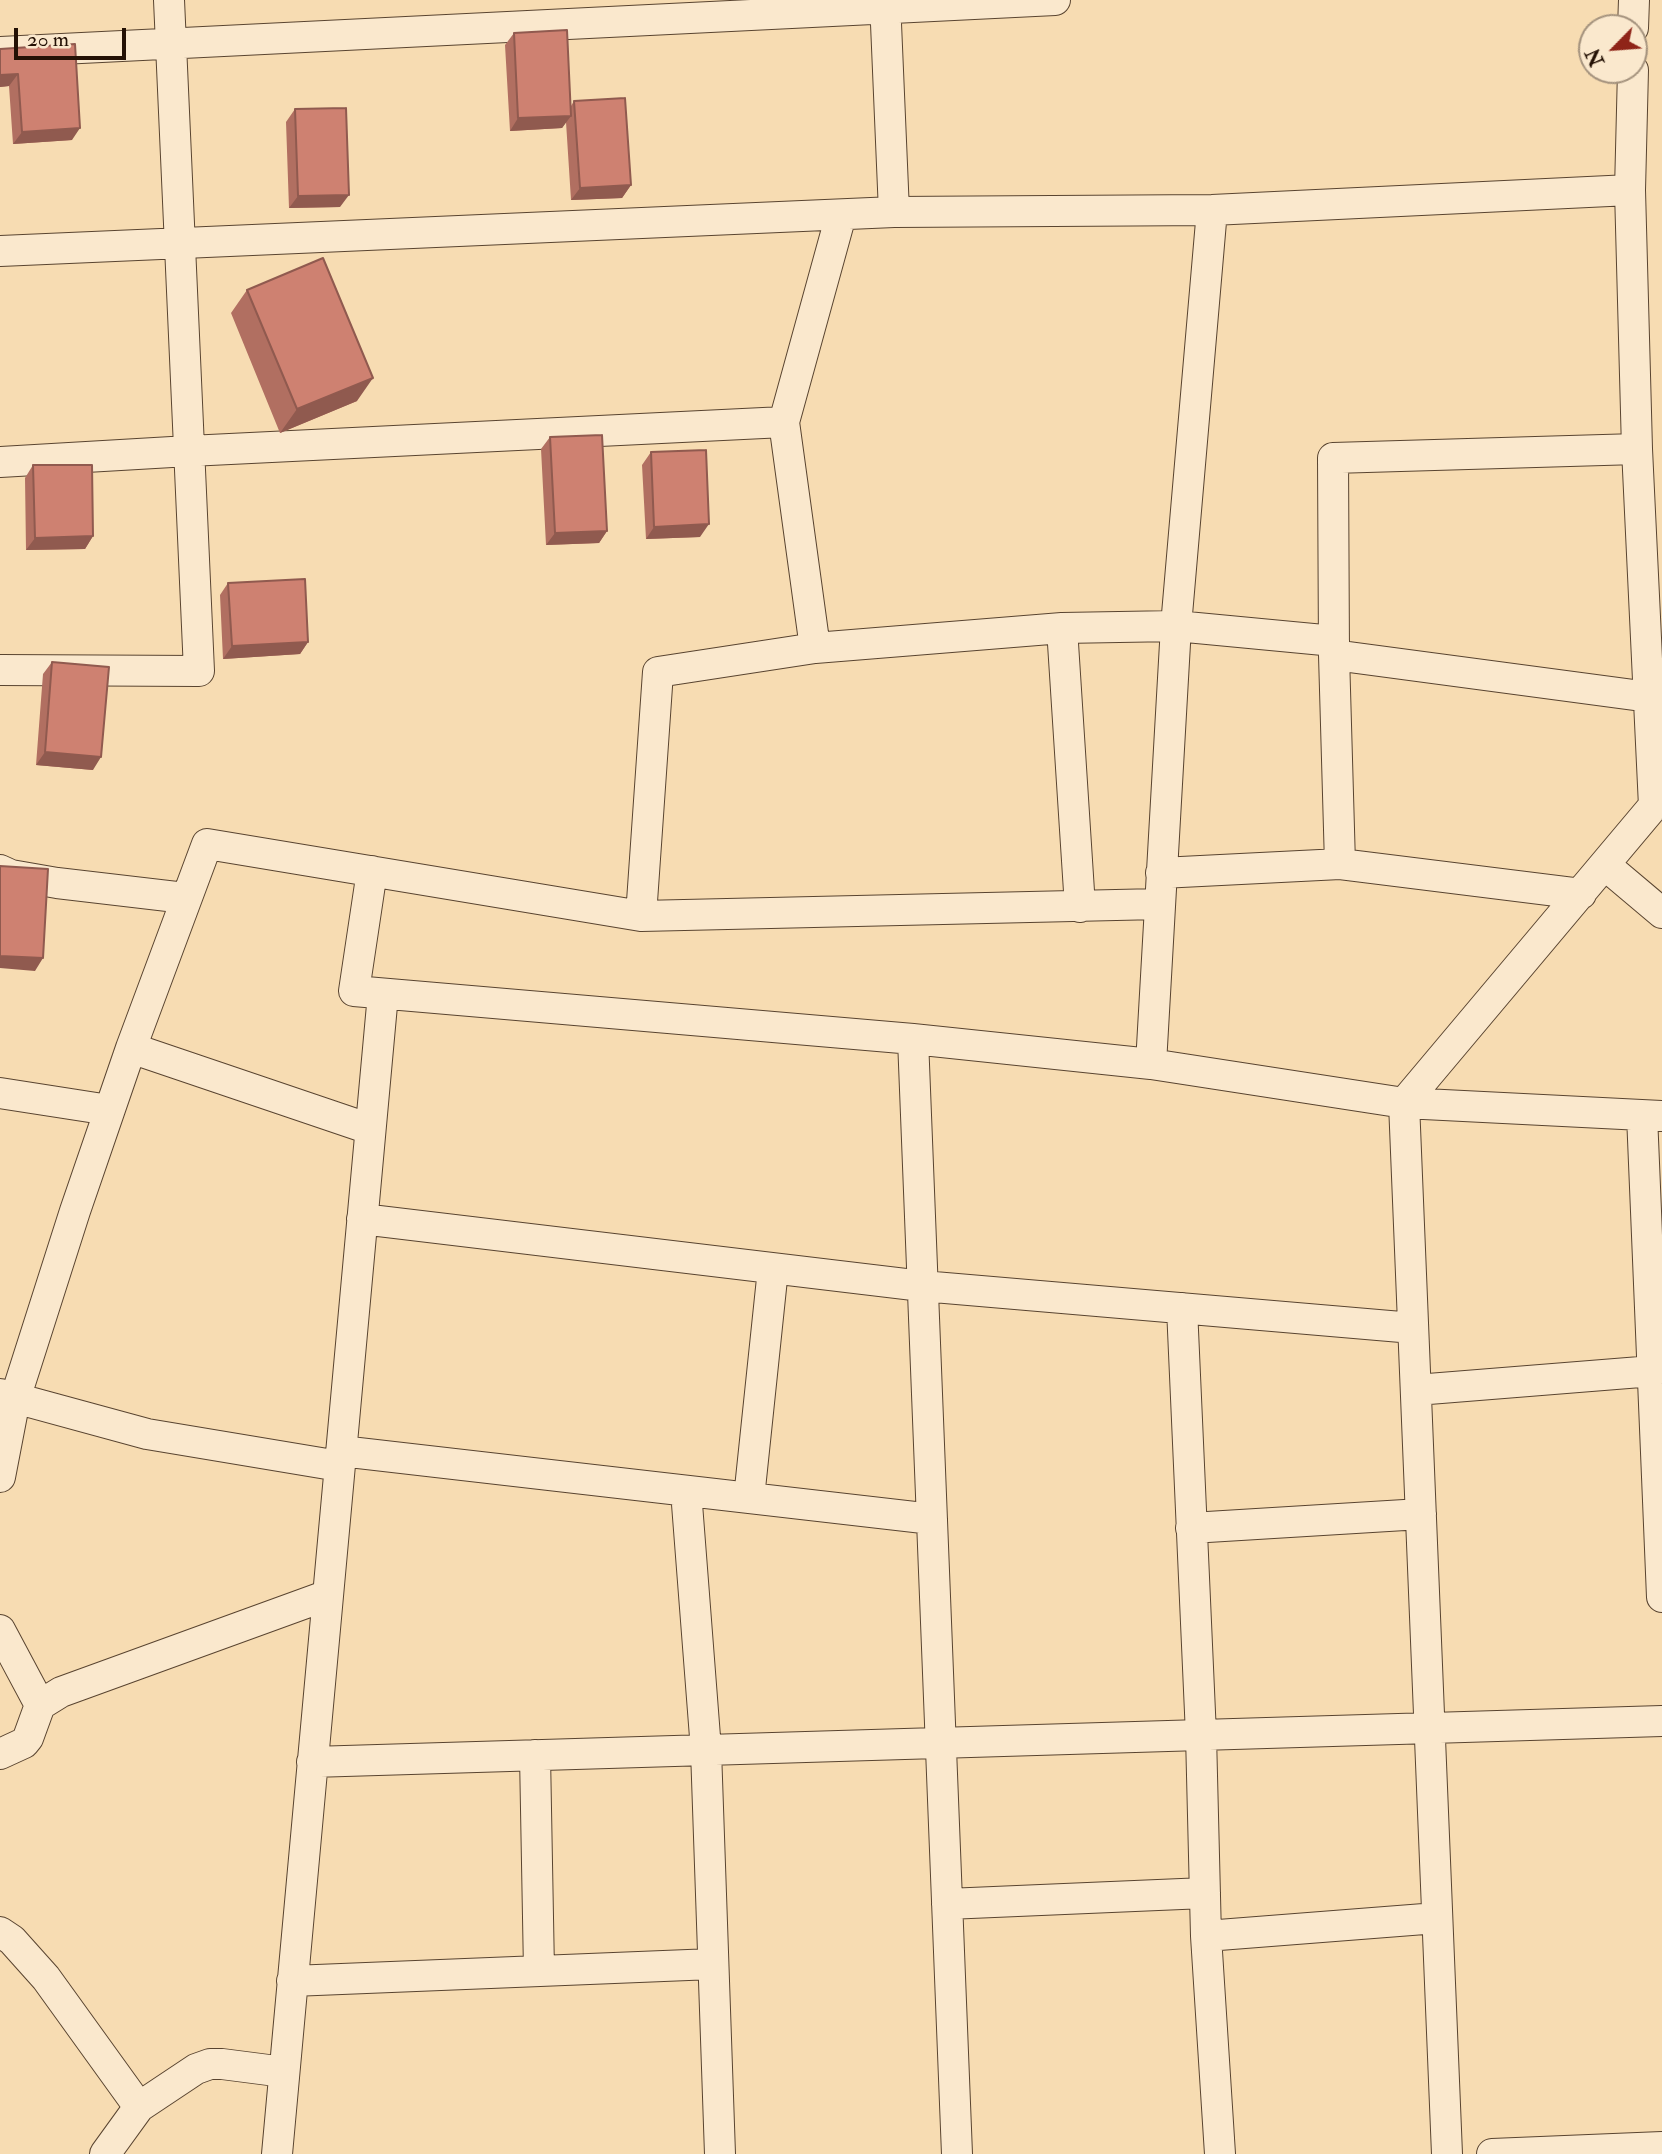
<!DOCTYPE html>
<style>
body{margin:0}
#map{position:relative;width:1662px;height:2154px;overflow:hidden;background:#f7dcb2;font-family:"IM FELL Double Pica",serif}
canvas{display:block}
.north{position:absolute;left:1578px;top:14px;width:70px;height:70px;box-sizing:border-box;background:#fae8cd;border:2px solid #a4927d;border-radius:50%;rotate:245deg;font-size:19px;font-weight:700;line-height:28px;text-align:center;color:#241105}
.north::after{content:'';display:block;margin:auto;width:24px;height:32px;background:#8f2418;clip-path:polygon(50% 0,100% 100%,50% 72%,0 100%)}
.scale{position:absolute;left:14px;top:28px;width:112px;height:32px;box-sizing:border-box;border:4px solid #241105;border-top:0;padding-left:9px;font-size:21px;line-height:24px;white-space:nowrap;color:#241105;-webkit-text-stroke:5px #fae8cd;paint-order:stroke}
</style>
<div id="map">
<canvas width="1662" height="2154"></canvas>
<div class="north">N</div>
<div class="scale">20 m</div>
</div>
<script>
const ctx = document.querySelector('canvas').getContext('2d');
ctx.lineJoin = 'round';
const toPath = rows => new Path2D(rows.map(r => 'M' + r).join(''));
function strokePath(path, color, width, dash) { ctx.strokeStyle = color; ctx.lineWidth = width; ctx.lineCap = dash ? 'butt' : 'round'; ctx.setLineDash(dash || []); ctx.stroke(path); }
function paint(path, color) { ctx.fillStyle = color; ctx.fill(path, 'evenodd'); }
const minor = toPath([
 [885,0,894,212],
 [1633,28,1634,0],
 [0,52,1055,0],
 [1633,70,1630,190,1637,449,1654,806],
 [0,251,894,212,1212,210,1630,190],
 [0,462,189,451,784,422],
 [1062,628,1080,907],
 [815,648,784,422,841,215],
 [1334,655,1649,697],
 [0,670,199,671,169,0],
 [1340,864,1334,655,1333,458,1637,449],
 [1605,865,1662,913],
 [0,870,11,875,57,883,185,898],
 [372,871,354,991,913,1039,1151,1064,1404,1103,1662,1116],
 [1161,873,1340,864,1581,894],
 [641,916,658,672,815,648,1062,628,1176,626,1334,641],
 [913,1039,957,2154],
 [131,1048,370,1129],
 [1151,1064,1176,626,1212,210],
 [0,1093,109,1110],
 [1642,1115,1662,1597],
 [362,1219,922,1286,1413,1328],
 [1182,1308,1201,1735,1206,1936,1220,2154],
 [1416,1390,1653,1371],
 [0,1394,147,1434,339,1466],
 [341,1451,932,1519],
 [0,1477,15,1399,75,1211,131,1048,207,844,641,916,1159,904],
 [686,1491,706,1750,720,2154],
 [749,1498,773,1269],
 [1191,1528,1421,1514],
 [0,1630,40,1705],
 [0,1754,24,1743,28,1738,40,1705,61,1692,328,1595],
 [535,1755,539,1971],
 [312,1762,1662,1721],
 [947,1904,1205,1893],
 [0,1932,12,1940,46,1978,139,2107],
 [1206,1936,1437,1918],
 [292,1981,713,1964],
 [105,2154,139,2107,196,2069,210,2064,222,2064,284,2072],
 [277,2154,383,994],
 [1447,2154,1404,1103,1662,796],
 [1492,2154,1662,2147]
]);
const wall = toPath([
 [514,33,571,106,574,101,631,185,622,198,571,200,566,122,562,128,510,131,505,45],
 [0,49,72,140,13,144,9,86,0,87],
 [295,109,340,207,289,208,286,122],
 [247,290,357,401,280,433,231,313],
 [550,437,607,531,599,543,546,545,541,449],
 [651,452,700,537,646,539,642,465],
 [33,465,93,536,85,549,26,550,25,478],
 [228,583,308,642,300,654,223,659,220,595],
 [52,662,93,770,36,765,43,674]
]);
const shadedWall = toPath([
 [18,74,9,86,0,87,0,75],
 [571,116,562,128,510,131,518,118],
 [80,128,72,140,13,144,22,132],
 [631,185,622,198,571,200,580,188],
 [349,195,340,207,289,208,298,196],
 [373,378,357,401,280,433,297,409],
 [709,524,700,537,646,539,654,527],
 [607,531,599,543,546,545,555,533],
 [93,536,85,549,26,550,35,538],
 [308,642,300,654,223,659,232,646],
 [45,752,101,757,93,770,36,765],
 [0,956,43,958,35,971,0,968]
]);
const building = toPath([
 [567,30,571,116,518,118,514,33,567,30],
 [75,44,80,128,22,132,18,74,0,75,0,49,75,44],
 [625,98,631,185,580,188,574,101,625,98],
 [346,108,349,195,298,196,295,109,346,108],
 [323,258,373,378,297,409,247,290,323,258],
 [602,435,607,531,555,533,550,437,602,435],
 [706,450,709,524,654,527,651,452,706,450],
 [33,465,92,465,93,536,35,538,33,465],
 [305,579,308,642,232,646,228,583,305,579],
 [52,662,109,667,101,757,45,752,52,662],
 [0,866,48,869,43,958,0,956,0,866]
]);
strokePath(minor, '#594430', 32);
strokePath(minor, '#fae8cd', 30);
paint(wall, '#b16f61');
paint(shadedWall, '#905a4f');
paint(building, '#ce8171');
strokePath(building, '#905a4f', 2);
</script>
